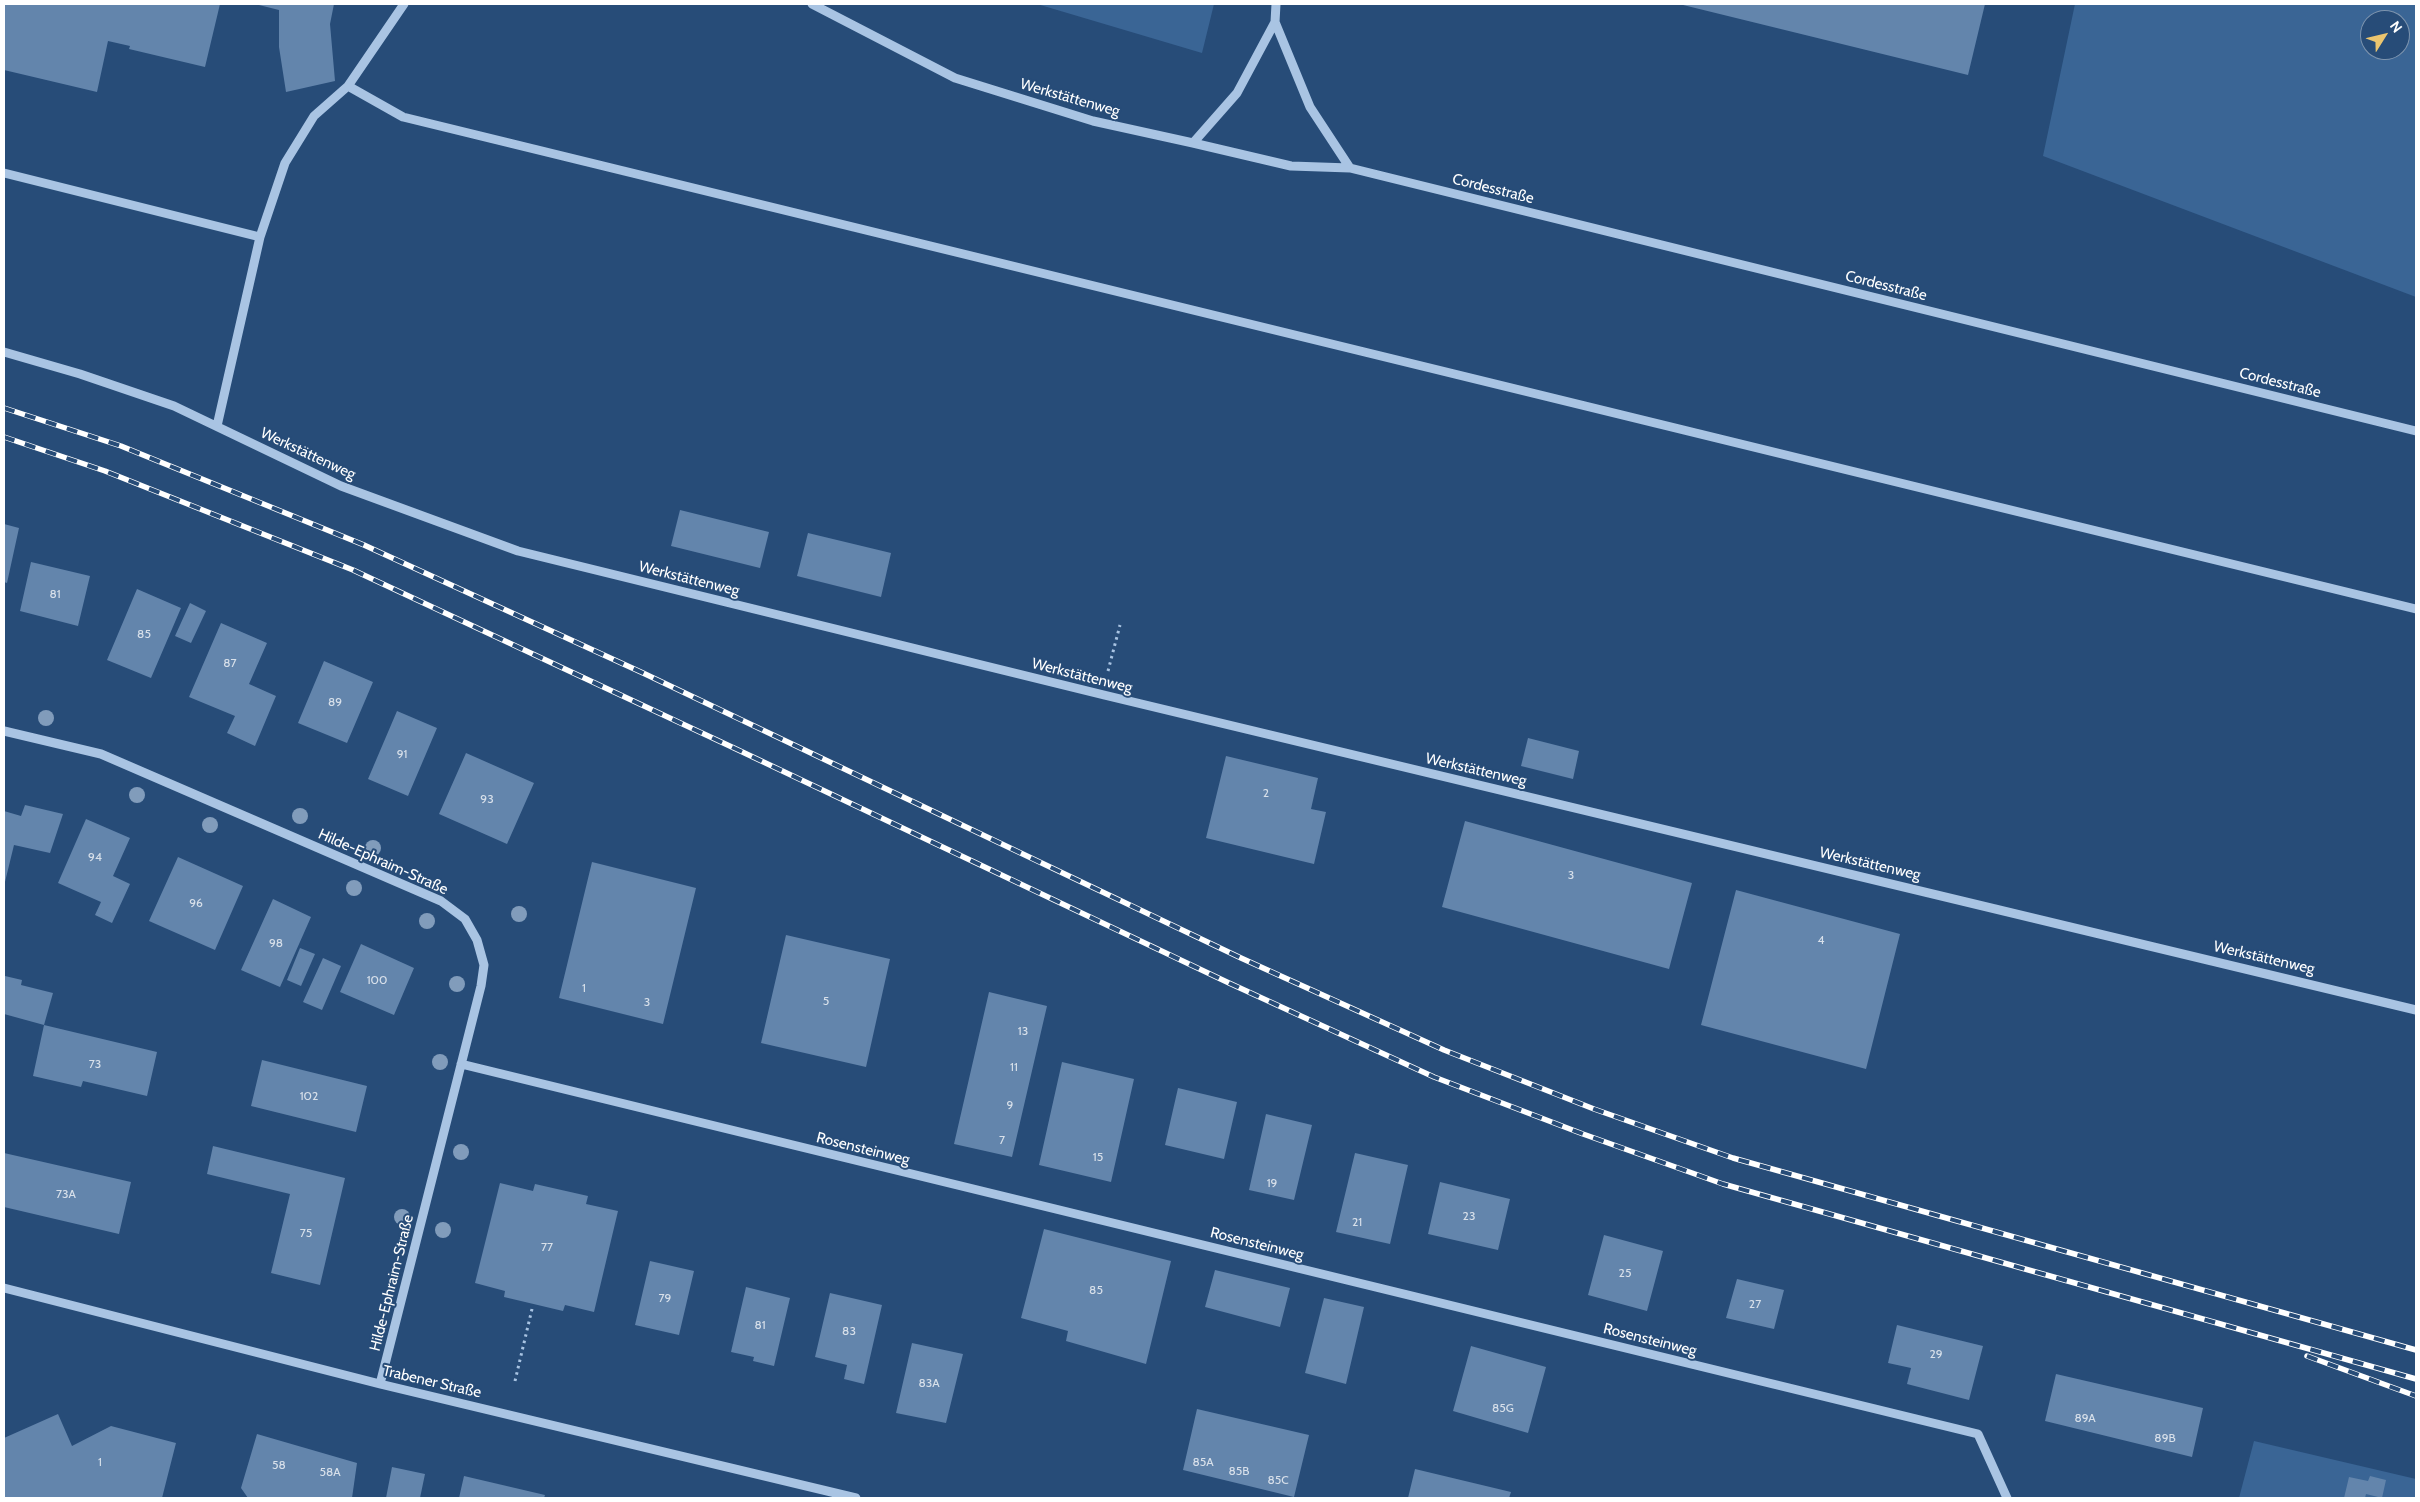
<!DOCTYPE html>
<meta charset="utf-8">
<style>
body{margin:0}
#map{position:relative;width:2420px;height:1502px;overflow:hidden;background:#274c78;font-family:Cabin,sans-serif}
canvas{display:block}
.frame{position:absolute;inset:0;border:5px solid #fff;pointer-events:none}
.north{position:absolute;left:2360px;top:10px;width:50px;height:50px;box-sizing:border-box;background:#274c78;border:1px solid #7d94ae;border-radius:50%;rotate:54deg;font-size:14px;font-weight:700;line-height:20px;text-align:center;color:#fff}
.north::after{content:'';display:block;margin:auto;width:18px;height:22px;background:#ebc56f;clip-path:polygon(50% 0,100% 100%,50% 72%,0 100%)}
</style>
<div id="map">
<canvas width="2420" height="1502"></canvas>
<div class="frame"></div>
<div class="north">N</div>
</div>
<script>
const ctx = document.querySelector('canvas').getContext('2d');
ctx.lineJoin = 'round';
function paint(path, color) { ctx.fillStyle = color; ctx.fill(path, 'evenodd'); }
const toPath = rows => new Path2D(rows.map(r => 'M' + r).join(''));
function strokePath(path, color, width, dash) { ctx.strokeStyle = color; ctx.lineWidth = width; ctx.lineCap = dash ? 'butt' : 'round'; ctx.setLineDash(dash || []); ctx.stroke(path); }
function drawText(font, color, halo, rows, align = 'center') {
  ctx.font = font + ' Cabin,sans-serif'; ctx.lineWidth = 4; ctx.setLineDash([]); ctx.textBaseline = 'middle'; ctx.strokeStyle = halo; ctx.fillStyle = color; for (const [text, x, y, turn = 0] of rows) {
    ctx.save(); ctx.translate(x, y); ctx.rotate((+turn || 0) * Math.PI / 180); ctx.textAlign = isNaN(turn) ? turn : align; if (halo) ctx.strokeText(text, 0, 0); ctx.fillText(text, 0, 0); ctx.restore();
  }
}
const green = toPath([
 [1037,4,1214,4,1202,53],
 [2075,4,2416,4,2416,297,2043,156],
 [2370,20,2400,20,2400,50,2370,50],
 [2254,1441,2416,1479,2416,1498,2239,1498]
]);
const building = toPath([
 [4,4,220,4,205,67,129,49,130,46,108,41,97,92,4,70],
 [255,4,334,4,330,24,335,81,286,92,279,47,279,10],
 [1679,4,1985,4,1968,75],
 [680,510,769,532,760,568,671,546],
 [4,524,19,528,7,583,4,582],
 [808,533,891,553,881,597,797,576],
 [31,562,90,576,78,626,20,611],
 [137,589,181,608,151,678,107,660],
 [190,603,206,611,191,643,175,636],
 [221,623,267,643,249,684,276,696,255,746,227,733,235,716,189,697],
 [324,661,373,682,347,743,298,723],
 [397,711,437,728,408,796,368,779],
 [1528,738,1579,751,1573,779,1521,766],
 [466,753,534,783,507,844,439,814],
 [1226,756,1318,778,1311,809,1326,812,1314,864,1206,838],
 [25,805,63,814,50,853,14,845,4,886,4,811,21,816],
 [86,819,130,838,113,876,130,884,112,923,95,915,101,902,58,883],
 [1465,821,1692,883,1669,969,1442,907],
 [178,857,243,886,215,950,149,921],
 [592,862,696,888,663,1024,559,998],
 [1736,890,1900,934,1866,1069,1701,1025],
 [273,899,311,917,280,987,241,970],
 [786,935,890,959,866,1067,761,1043],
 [361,944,414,968,394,1015,340,992],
 [300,948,315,954,301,986,287,980],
 [323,958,341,966,322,1010,303,1002],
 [5,976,22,980,21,985,53,993,44,1025,4,1014],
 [989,992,1047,1006,1012,1157,954,1144],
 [44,1025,157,1052,147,1096,83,1081,81,1087,33,1076],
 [262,1060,367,1086,356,1132,251,1106],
 [1062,1062,1134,1079,1111,1182,1039,1165],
 [1178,1088,1237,1102,1224,1159,1165,1145],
 [1266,1114,1312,1125,1294,1200,1249,1190],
 [213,1146,345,1178,320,1285,271,1273,290,1194,207,1174],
 [4,1153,131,1182,119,1234,4,1207],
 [1355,1153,1408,1165,1390,1244,1336,1232],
 [1440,1182,1510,1199,1498,1250,1428,1234],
 [500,1183,533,1191,535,1184,588,1196,586,1204,618,1211,594,1312,565,1305,563,1311,504,1297,505,1291,475,1283],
 [1044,1229,1171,1261,1146,1364,1066,1341,1068,1331,1021,1318],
 [1604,1235,1663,1251,1647,1311,1588,1295],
 [650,1261,694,1271,679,1335,635,1325],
 [1215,1270,1290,1288,1280,1327,1205,1307],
 [1737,1279,1784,1290,1774,1329,1726,1318],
 [746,1287,790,1298,774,1366,753,1361,754,1357,731,1352],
 [830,1293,882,1305,864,1384,844,1379,847,1365,815,1357],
 [1324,1298,1364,1307,1346,1384,1305,1373],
 [1897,1325,1983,1346,1969,1400,1907,1384,1911,1368,1888,1363],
 [912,1343,963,1354,946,1423,896,1413],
 [1471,1346,1546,1367,1528,1433,1453,1411],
 [2056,1374,2203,1408,2192,1457,2045,1421],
 [1197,1409,1309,1435,1294,1497,1183,1470],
 [58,1414,72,1446,111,1426,176,1443,162,1498,4,1498,4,1438],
 [257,1434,357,1463,352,1498,248,1498,241,1488],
 [392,1467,425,1474,420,1498,386,1498],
 [1415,1469,1511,1492,1509,1498,1408,1498],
 [464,1476,545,1495,544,1498,459,1498],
 [2370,1476,2386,1480,2382,1498,2366,1494,2365,1498,2344,1498,2349,1477,2368,1481]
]);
const path = toPath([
 [1108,671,1120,625],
 [515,1381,532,1309]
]);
const minor = toPath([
 [812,4,955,78,1093,121,1193,143,1237,93,1275,22],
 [348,86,403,117,2416,609],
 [1193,143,1291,166,1350,168,1310,107,1275,22,1276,4],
 [1350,168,2416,431],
 [4,173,260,237],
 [4,352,80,374,174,406,341,486,518,551,1104,695,2416,1010],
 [217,426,260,237,285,163,314,116,348,86,404,4],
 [4,731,101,754,441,901,465,919,477,940,484,965,481,986,380,1384],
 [461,1064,1978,1434,2007,1498],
 [4,1288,380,1384,856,1498]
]);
const rail = toPath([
 [4,408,121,446,364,545,643,673,1241,958,1444,1050,1594,1109,1733,1158,2416,1350],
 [4,437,105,471,353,570,734,748,1229,983,1434,1077,1583,1134,1723,1184,2416,1379],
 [2307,1356,2416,1396]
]);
const trees = [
 [46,718],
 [137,795],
 [300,816],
 [210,825],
 [373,848],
 [354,888],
 [519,914],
 [427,921],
 [457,984],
 [440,1062],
 [461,1152],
 [402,1217],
 [443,1230]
];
const numberNames = [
 ["81",55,594],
 ["85",144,634],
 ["87",230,663],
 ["89",335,702],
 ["91",402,754],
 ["2",1266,793],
 ["93",487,799],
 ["94",95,857],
 ["3",1571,875],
 ["96",196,903],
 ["4",1821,940],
 ["98",276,943],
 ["100",377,980],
 ["1",584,988],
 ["5",826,1001],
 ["3",647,1002],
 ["13",1023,1031],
 ["73",95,1064],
 ["11",1014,1067],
 ["102",309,1096],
 ["9",1010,1105],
 ["7",1002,1140],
 ["15",1098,1157],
 ["19",1272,1183],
 ["73A",66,1194],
 ["23",1469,1216],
 ["21",1357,1222],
 ["75",306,1233],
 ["77",547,1247],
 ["25",1625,1273],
 ["85",1096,1290],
 ["79",665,1298],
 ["27",1755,1304],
 ["81",760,1325],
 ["83",849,1331],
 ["29",1936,1354],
 ["83A",929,1383],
 ["85G",1503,1408],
 ["89A",2085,1418],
 ["89B",2165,1438],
 ["1",100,1462],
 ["85A",1203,1462],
 ["58",279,1465],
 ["85B",1239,1471],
 ["58A",330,1472],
 ["85C",1278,1480]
];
const streetNames = [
 ["Werkstättenweg",1070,98,16],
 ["Cordesstraße",1493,189,14],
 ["Cordesstraße",1886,286,14],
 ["Cordesstraße",2280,383,14],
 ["Werkstättenweg",308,454,25],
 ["Werkstättenweg",689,579,14],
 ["Werkstättenweg",1082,676,14],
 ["Werkstättenweg",1476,770,13],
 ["Hilde-Ephraim-Straße",383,862,24],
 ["Werkstättenweg",1870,864,13],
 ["Werkstättenweg",2264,958,13],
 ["Rosensteinweg",863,1149,14],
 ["Rosensteinweg",1257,1244,14],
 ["Hilde-Ephraim-Straße",392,1283,-76],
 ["Rosensteinweg",1650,1340,14],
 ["Trabener Straße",432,1382,13]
];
paint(green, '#3a6595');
paint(building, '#6385ac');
strokePath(path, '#a9c4e3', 3, [2.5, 4]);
strokePath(minor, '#a9c4e3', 9);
strokePath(rail, '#fff', 5.5);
strokePath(rail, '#274c78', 4, [11]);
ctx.fillStyle = '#819cbb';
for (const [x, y] of trees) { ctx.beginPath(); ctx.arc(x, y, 8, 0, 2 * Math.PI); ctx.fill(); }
drawText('12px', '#d8e0ea', null, numberNames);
drawText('15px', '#fff', '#274c78', streetNames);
</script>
